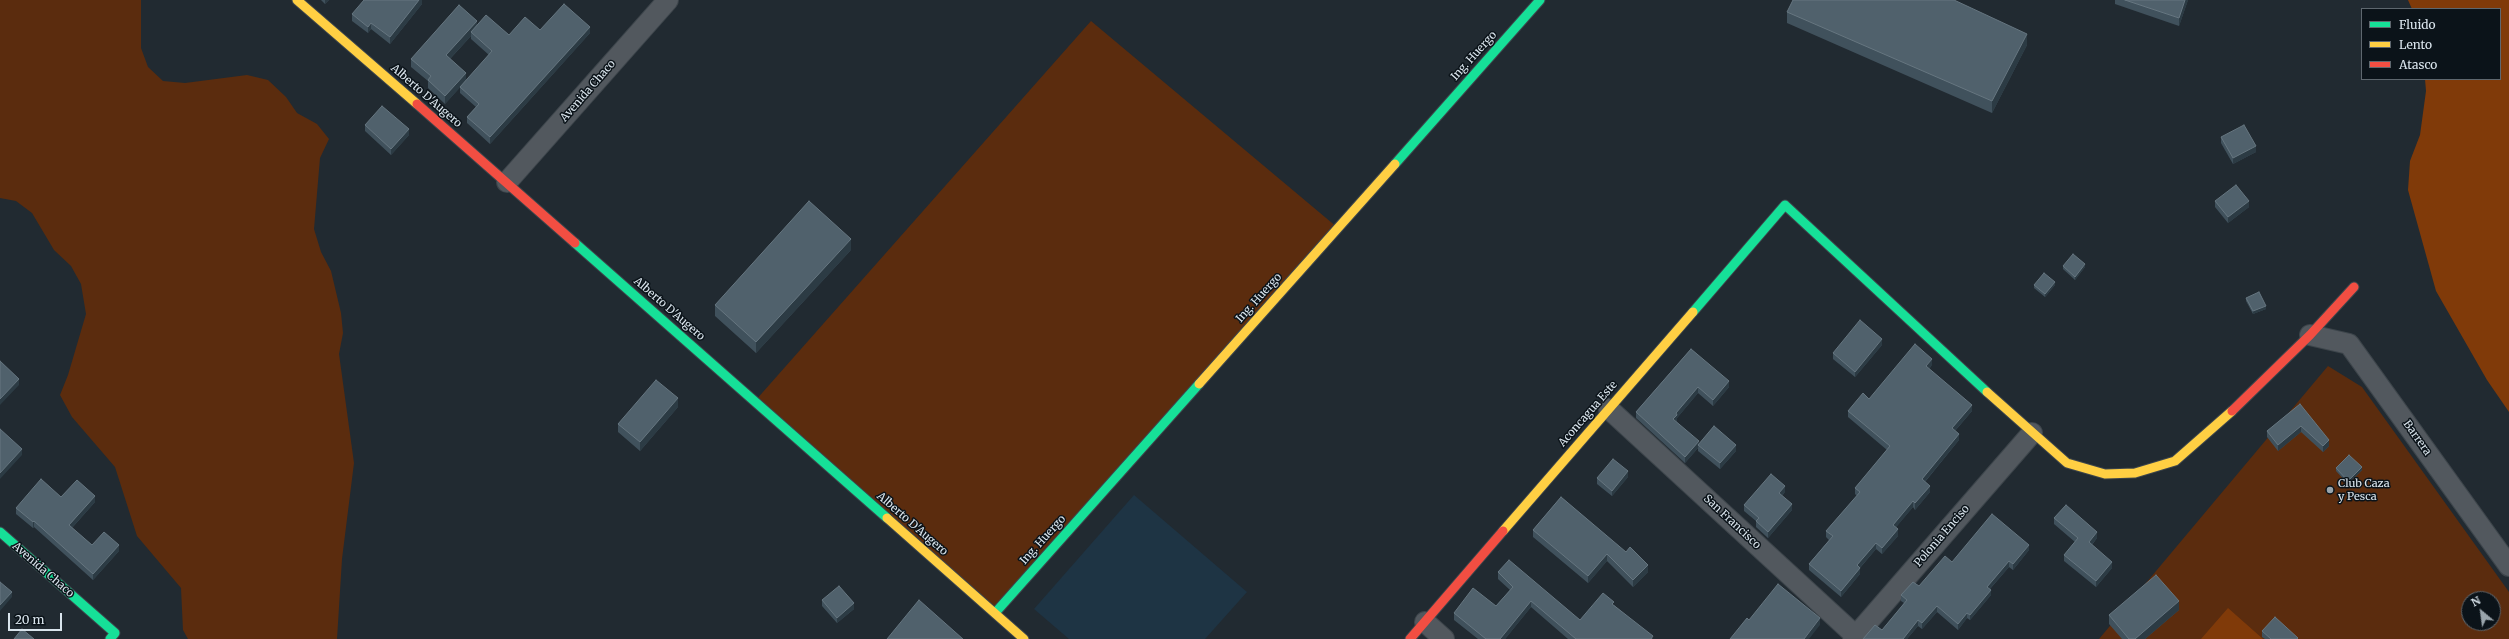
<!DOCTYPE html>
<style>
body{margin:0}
#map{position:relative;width:2509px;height:639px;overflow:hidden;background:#212a31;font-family:Merriweather,serif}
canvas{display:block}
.legend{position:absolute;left:2361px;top:8px;width:140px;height:72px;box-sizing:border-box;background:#0b1319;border:1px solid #5e676e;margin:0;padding:5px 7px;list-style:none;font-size:12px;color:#dae5ed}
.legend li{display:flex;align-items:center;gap:8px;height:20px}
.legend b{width:20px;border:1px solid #5e676e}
.north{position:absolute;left:2461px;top:591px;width:40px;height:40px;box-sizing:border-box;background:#0b1319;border:1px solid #5e676e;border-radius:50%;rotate:331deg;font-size:11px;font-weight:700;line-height:16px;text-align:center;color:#dae5ed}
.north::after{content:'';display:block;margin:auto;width:14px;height:18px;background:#99a4ab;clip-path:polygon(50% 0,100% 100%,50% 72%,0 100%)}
.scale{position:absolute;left:8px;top:613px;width:54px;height:18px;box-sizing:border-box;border:2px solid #dae5ed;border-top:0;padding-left:5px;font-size:12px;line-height:14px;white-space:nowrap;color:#dae5ed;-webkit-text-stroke:3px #0b1319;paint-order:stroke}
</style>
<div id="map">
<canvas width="2509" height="639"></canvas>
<ul class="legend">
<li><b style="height:5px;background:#16e098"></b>Fluido</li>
<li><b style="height:5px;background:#ffcf43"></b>Lento</li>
<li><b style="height:5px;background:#f24e42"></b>Atasco</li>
</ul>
<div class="north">N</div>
<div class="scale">20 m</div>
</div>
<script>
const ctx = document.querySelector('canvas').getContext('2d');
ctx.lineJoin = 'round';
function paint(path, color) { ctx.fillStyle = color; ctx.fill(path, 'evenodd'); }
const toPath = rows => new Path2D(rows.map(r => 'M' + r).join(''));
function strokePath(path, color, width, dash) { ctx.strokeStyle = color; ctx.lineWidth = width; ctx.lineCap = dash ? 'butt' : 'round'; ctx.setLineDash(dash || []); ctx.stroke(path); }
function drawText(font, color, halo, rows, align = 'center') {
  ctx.font = font + ' Merriweather,serif'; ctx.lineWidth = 3; ctx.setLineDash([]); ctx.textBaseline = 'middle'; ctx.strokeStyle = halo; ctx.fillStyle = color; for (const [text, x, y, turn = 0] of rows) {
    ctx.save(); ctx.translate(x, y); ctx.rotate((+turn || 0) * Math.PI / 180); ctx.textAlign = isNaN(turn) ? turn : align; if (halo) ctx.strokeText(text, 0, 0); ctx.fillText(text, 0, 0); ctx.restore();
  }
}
const built = toPath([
 [1134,495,1247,592,1205,639,1069,639,1034,609]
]);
const green = toPath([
 [0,0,141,0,141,48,148,67,163,81,185,83,247,75,268,80,286,97,297,113,317,124,329,139,320,158,314,229,321,252,331,271,341,313,343,333,339,354,354,463,342,559,337,639,188,639,183,630,181,588,137,536,115,467,72,417,60,395,68,375,86,314,81,284,71,266,54,250,32,213,16,201,0,198],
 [1091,21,1338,228,995,613,755,401],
 [2328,366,2362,387,2509,592,2509,639,2099,639],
 [2469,599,2493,599,2493,623,2469,623]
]);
const water = toPath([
 [2408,0,2509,0,2509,412,2487,380,2436,291,2408,190,2410,161,2420,135,2426,91,2425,79,2500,79,2500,9,2412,9],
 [2228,608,2263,639,2201,639]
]);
const street = toPath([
 [507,182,668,0],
 [2310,335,2349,344,2509,566],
 [1609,409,1856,636],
 [1425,622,1444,639],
 [1853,639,2032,433]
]);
const fast = toPath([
 [1395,164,1540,0],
 [575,243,887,518],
 [1693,312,1785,205,1987,392],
 [0,532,115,633,110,639],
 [995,613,1199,384]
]);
const slow = toPath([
 [297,0,417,104],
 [1199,384,1395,164],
 [1987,392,2067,463,2105,474,2135,473,2175,461,2232,411],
 [887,518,1024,639],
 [1503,531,1693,312]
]);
const jam = toPath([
 [417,104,575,243],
 [2232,411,2310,335,2354,287],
 [1410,639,1503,531]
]);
const wall = toPath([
 [321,0,329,0,325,4],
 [422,0,422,4,390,44,371,29,368,33,352,21,352,14],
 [2115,0,2188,0,2179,26,2115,4],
 [1787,12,2027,45,1992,113,1787,23],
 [477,25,509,35,540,30,590,33,490,144,467,123,467,117,476,107,460,93,460,87,462,85,445,104,428,88,428,81,411,67,411,59],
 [471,36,471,39,489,55,466,81,450,59],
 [365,125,409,135,391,155,365,131],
 [2221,137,2256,152,2233,164,2221,143],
 [2215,201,2249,207,2228,223,2215,207],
 [851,250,756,353,715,316,715,305],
 [2063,266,2085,267,2075,280,2063,269],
 [2034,285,2055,285,2045,297,2034,288],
 [2246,298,2266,309,2253,314,2246,301],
 [1882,345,1855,377,1833,359,1833,353],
 [1691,349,1729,387,1713,406,1698,393,1677,418,1677,421,1676,422,1699,444,1736,451,1720,469,1698,451,1698,448,1685,463,1636,418,1636,412],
 [1932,365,1929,369,1972,411,1955,431,1959,440,1925,482,1930,492,1915,510,1913,507,1896,527,1898,536,1882,554,1876,549,1860,568,1860,574,1841,597,1809,570,1809,564,1829,540,1826,537,1826,531,1857,496,1855,494,1855,488,1887,450,1848,417,1848,411,1869,399],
 [2300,404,2329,446,2323,452,2301,432,2278,451,2267,437,2267,431],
 [678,407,640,451,618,432,618,424],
 [2336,468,2362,470,2348,484,2336,471],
 [1628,477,1612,496,1597,484,1597,478],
 [1785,492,1782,496,1792,510,1768,538,1756,527,1756,521,1744,511,1744,505],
 [61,497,95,502,72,528,92,545,119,551,93,580,34,527,33,528,16,514,16,508],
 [1561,497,1648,572,1633,587,1607,561,1588,583,1533,537,1533,530],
 [2054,518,2097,538,2092,545,2112,568,2096,587,2064,561,2064,555,2075,542,2054,524],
 [2029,550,2013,570,2009,567,1990,589,1991,595,1970,620,1967,618,1958,630,1937,612,1922,629,1918,626,1907,639,1863,639,1882,630,1904,603,1901,601,1901,595,1919,586,1952,562],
 [1498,572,1580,620,1614,605,1653,639,1568,639,1531,607,1505,639,1478,639,1454,620,1454,613,1496,606,1510,590,1498,579],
 [822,600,854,609,837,623,822,606],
 [2179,610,2145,639,2122,639,2109,624,2109,615],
 [2262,631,2298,639,2265,639,2262,637]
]);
const shadedWall = toPath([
 [325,0,329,0,325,4],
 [419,0,422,0,422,4,390,44,390,37],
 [2185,0,2188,0,2179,26,2179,18],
 [477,21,477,29,471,32,471,36,446,63,446,55],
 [371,23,371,29,368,33,368,27],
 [590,27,590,33,490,144,490,137],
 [2027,34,2027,45,1992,113,1992,101],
 [466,73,466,81,445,104,445,96],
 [409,129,409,135,391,155,391,149],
 [2256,146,2256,152,2233,164,2233,158],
 [2249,201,2249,207,2228,223,2228,217],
 [851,239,851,250,756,353,756,342],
 [2085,264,2085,267,2075,280,2075,277],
 [2055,282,2055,285,2045,297,2045,294],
 [2266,306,2266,309,2253,314,2253,311],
 [1882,339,1882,345,1855,377,1855,372],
 [1932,359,1932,365,1926,373,1926,366],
 [19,379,19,385,0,405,0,399],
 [1729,381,1729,387,1713,406,1713,400],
 [1698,387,1698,393,1677,418,1677,421,1673,425,1673,419,1676,413],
 [678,398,678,407,640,451,640,442],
 [1972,405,1972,411,1952,434,1952,428],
 [2301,426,2301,432,2278,451,2278,445],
 [1959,434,1959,440,1922,485,1922,479],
 [2329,440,2329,446,2323,452,2323,446],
 [1699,441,1698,448,1685,463,1685,457],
 [1736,445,1736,451,1720,469,1720,463],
 [22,449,22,455,0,479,0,473],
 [2362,467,2362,470,2348,484,2348,481],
 [1628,471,1628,477,1612,496,1612,491],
 [1785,486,1785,492,1779,499,1779,493],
 [1930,486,1930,492,1915,510,1915,503],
 [95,496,95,502,69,531,69,525],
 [1913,501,1913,507,1893,531,1893,525],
 [1792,504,1792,510,1768,538,1768,532],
 [34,521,34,527,33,528,33,522],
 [1898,529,1898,536,1882,554,1882,548],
 [2097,532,2097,538,2089,548,2089,542],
 [1876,543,1876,549,1857,571,1857,565],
 [119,545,119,551,93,580,93,574],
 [2029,545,2029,550,2013,570,2013,564],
 [1607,554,1607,561,1588,583,1588,576],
 [2009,561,2009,567,1987,592,1987,587],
 [2112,562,2112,568,2096,587,2096,581],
 [1648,565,1648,572,1633,587,1633,580],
 [1860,568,1860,574,1841,597,1841,591],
 [1991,590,1991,595,1970,620,1970,615],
 [12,592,12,597,0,611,0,605],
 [1531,601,1531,607,1505,639,1500,639],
 [2179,601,2179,610,2145,639,2135,639],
 [854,603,854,609,837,623,837,618],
 [1937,606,1937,612,1922,629,1922,623],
 [1967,613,1967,618,1958,630,1958,624],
 [1820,618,1820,625,1809,639,1804,639],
 [1918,620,1918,626,1907,639,1903,639]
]);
const building = toPath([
 [364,0,419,0,390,37,371,23,368,27,352,14,364,0],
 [1793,0,1954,0,2027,34,1992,101,1787,12,1793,0],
 [2125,0,2185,0,2179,18,2125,0],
 [564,4,590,27,490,137,467,117,479,104,460,87,492,51,471,32,486,15,509,35,525,17,540,30,564,4],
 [459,5,477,21,446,55,466,73,445,96,428,80,431,76,411,59,459,5],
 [382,106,409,129,391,149,365,125,382,106],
 [2244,125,2256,146,2233,158,2221,137,2244,125],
 [2236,185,2249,201,2228,217,2215,201,2236,185],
 [809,201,851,239,756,342,715,305,809,201],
 [2073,254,2085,264,2075,277,2063,266,2073,254],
 [2044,273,2055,282,2045,294,2034,285,2044,273],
 [2259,292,2266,306,2253,311,2246,298,2259,292],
 [1860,320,1882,339,1855,372,1833,353,1860,320],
 [1915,344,1932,359,1926,366,1972,405,1952,428,1959,434,1922,479,1930,486,1915,503,1913,501,1893,525,1898,529,1882,548,1876,543,1857,565,1860,568,1841,591,1809,564,1833,536,1826,531,1860,492,1855,488,1890,446,1848,411,1863,393,1869,399,1915,344],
 [1691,349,1729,381,1713,400,1698,387,1676,413,1677,415,1673,419,1699,441,1685,457,1636,412,1691,349],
 [0,361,19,379,0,399,0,361],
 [656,380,678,398,640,442,618,424,656,380],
 [2300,404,2329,440,2323,446,2301,426,2278,445,2267,431,2300,404],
 [1714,426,1736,445,1720,463,1698,445,1714,426],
 [0,429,22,449,0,473,0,429],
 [2349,455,2362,467,2348,481,2336,468,2349,455],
 [1613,459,1628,471,1612,491,1597,478,1613,459],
 [1771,474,1785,486,1779,493,1792,504,1768,532,1756,521,1759,518,1744,505,1771,474],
 [41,479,61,497,77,480,95,496,69,525,92,545,104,532,119,545,93,574,34,521,33,522,16,508,41,479],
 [1561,497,1626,552,1630,547,1648,565,1633,580,1607,554,1588,576,1533,530,1561,497],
 [2066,505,2097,532,2089,542,2112,562,2096,581,2064,555,2078,538,2054,518,2066,505],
 [1992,514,2029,545,2013,564,2009,561,1987,587,1991,590,1970,615,1967,613,1958,624,1937,606,1922,623,1918,620,1903,639,1863,639,1875,625,1882,630,1907,600,1901,595,1913,582,1919,586,1945,556,1952,562,1992,514],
 [1509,560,1580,620,1603,593,1614,602,1612,604,1653,636,1651,639,1576,639,1531,601,1500,639,1486,639,1454,613,1473,588,1496,606,1513,587,1498,572,1509,560],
 [2156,575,2179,601,2135,639,2129,639,2109,615,2156,575],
 [0,582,12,592,0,605,0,582],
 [1778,584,1820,618,1804,639,1730,639,1747,618,1749,620,1778,584],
 [839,586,854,603,837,618,822,600,839,586],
 [919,600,963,639,887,639,919,600],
 [2275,617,2298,638,2297,639,2271,639,2262,631,2275,617],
 [22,629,34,639,14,639,22,629]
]);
const markers = [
 [2330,490,4,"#99a4ab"]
];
const streetNames = [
 ["Ing. Huergo",1474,56,-48],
 ["Avenida Chaco",588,91,-49],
 ["Alberto D'Augero",426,96,41],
 ["Ing. Huergo",1259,298,-48],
 ["Alberto D'Augero",669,309,41],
 ["Aconcagua Este",1588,414,-49],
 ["Barrera",2417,438,55],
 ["San Francisco",1732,522,43],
 ["Alberto D'Augero",912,524,41],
 ["Polonia Enciso",1942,536,-49],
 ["Ing. Huergo",1043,540,-48],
 ["Avenida Chaco",43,570,41]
];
const poiNames = [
 ["Club Caza",2338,484],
 ["y Pesca",2338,497]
];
paint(built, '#1e3444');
paint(green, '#5b2c0e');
paint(water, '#803a09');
strokePath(street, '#3d454b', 22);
strokePath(fast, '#3d454b', 11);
strokePath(slow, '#3d454b', 11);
strokePath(jam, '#3d454b', 11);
strokePath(street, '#52585e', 20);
strokePath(fast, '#16e098', 9);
strokePath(slow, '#ffcf43', 9);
strokePath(jam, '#f24e42', 9);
paint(wall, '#40515c');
paint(shadedWall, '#2c3b44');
paint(building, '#50616c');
strokePath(building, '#667680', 1);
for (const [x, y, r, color] of markers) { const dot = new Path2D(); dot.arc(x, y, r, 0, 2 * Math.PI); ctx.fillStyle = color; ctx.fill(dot); strokePath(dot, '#0b1319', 1.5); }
drawText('11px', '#dae5ed', '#0b1319', streetNames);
drawText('11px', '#dae5ed', '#0b1319', poiNames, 'left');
</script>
